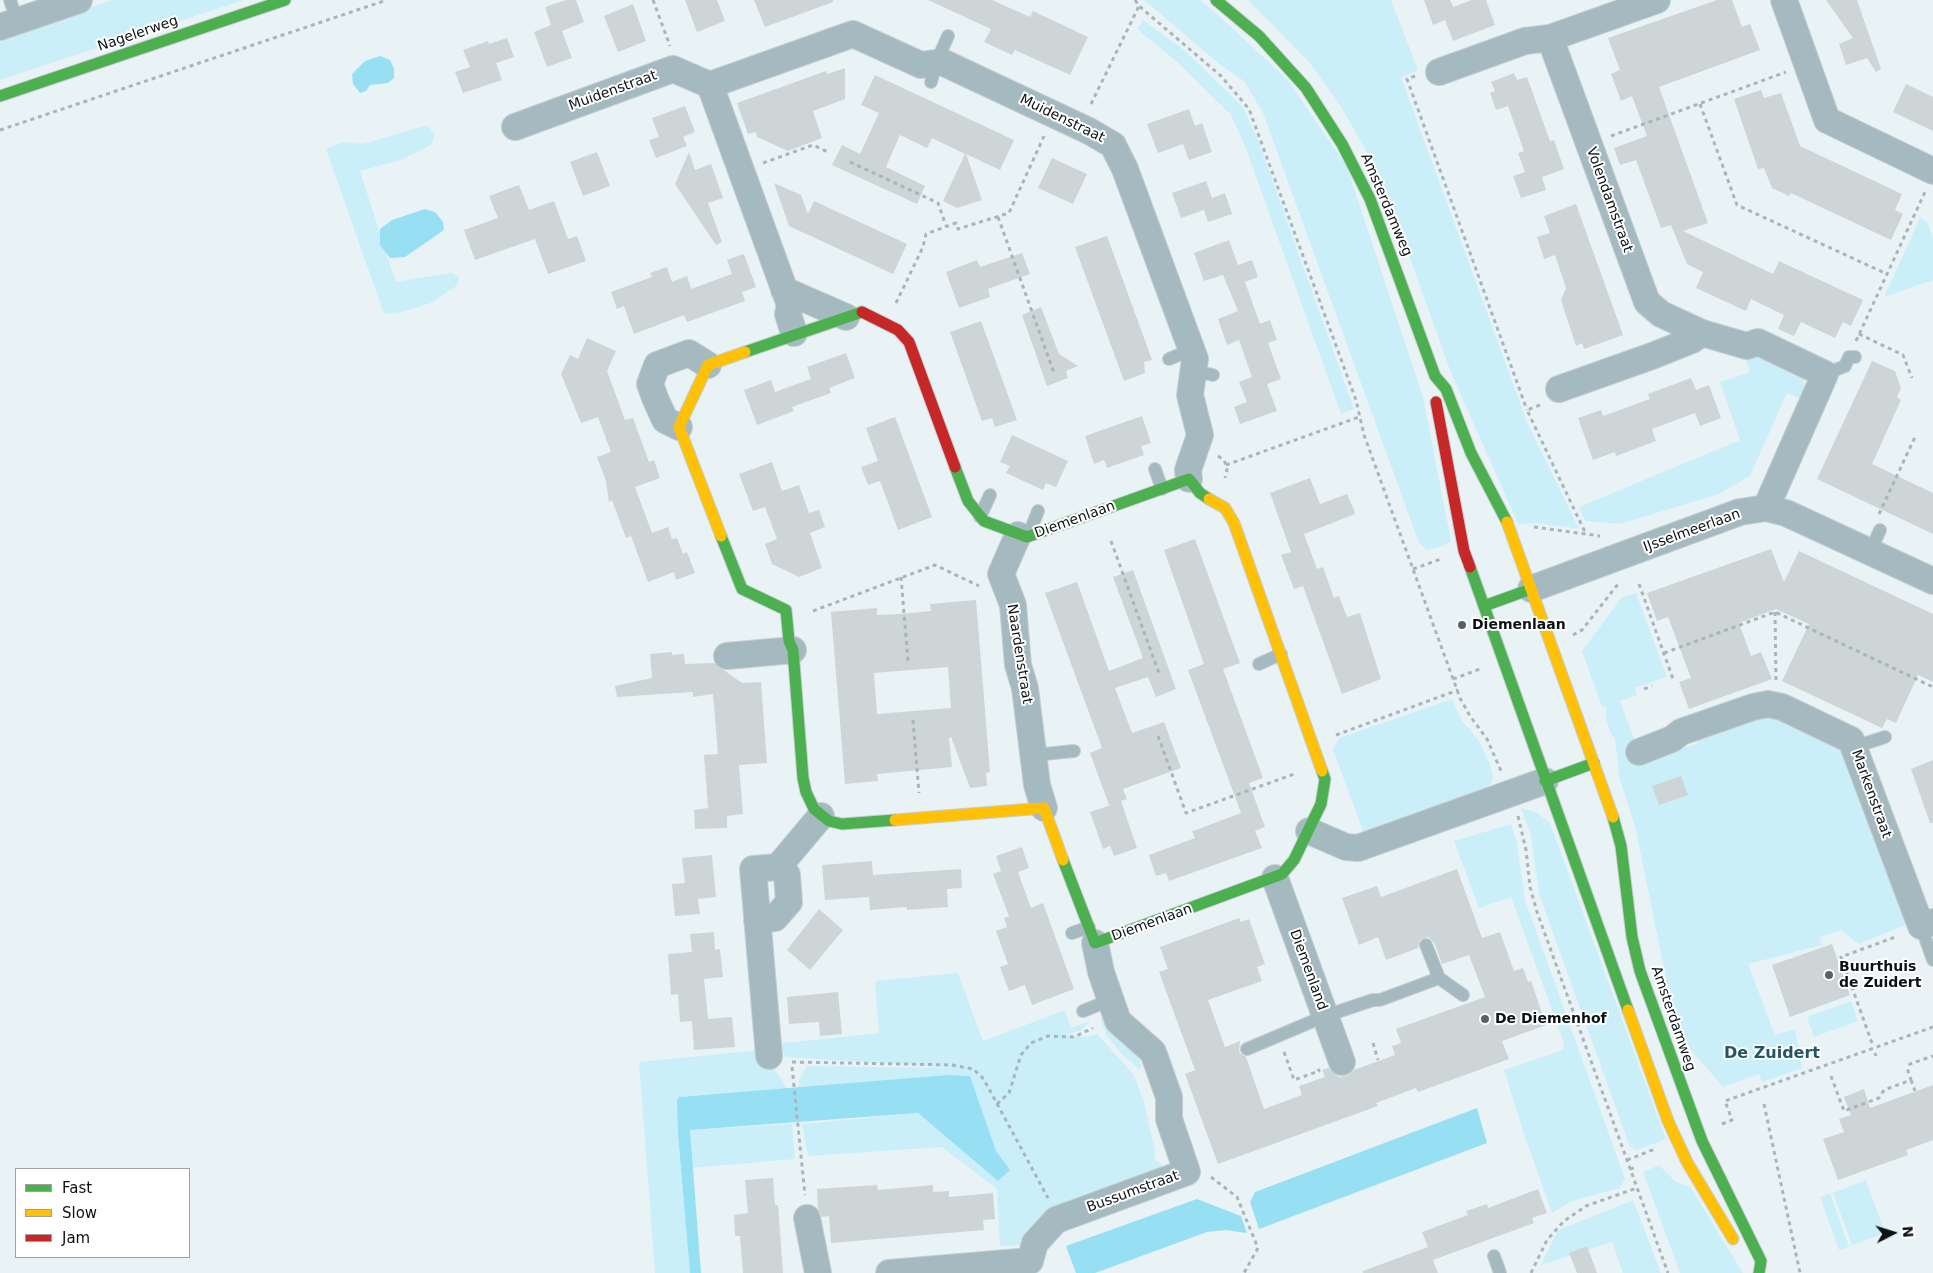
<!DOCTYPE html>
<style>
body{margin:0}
#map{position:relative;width:1933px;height:1273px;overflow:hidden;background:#e9f3f6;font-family:"DejaVu Sans",sans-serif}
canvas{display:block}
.legend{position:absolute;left:15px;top:1168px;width:175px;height:90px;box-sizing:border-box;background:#fff;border:1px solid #9ea0a1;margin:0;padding:6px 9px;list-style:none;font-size:15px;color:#0c1214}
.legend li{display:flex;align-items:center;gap:10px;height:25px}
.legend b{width:25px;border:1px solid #9ea0a1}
.north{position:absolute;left:1868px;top:1208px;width:50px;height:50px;-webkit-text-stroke:4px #fff;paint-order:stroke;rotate:85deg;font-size:14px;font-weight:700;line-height:20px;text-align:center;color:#0c1214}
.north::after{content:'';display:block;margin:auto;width:18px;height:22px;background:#0c1214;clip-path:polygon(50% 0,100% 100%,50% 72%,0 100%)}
</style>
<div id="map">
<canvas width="1933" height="1273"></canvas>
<ul class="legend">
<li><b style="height:6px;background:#4caf50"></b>Fast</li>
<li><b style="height:6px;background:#ffc107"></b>Slow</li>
<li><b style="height:6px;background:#c62828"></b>Jam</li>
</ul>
<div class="north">N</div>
</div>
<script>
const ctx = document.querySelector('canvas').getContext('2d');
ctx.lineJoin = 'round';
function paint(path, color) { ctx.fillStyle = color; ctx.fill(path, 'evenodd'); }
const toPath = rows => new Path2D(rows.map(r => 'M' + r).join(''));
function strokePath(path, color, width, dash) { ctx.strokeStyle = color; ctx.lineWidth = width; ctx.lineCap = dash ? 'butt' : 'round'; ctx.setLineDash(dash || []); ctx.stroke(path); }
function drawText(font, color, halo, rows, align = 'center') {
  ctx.font = font + ' "DejaVu Sans",sans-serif'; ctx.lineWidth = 4; ctx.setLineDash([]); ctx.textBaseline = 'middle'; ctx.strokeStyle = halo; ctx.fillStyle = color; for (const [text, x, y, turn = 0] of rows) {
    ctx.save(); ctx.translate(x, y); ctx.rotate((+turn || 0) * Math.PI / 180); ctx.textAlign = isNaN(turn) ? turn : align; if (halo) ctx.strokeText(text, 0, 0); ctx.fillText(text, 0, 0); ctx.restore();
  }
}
const green = toPath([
 [112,0,244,0,0,80,0,38],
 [1144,0,1200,0,1217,14,1288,80,1347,167,1423,397,1451,541,1443,546,1426,550,1419,543,1263,113,1244,81,1219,64],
 [1248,0,1391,0,1418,70,1401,77,1527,422,1579,529,1537,523,1518,524,1450,370,1381,177,1340,105,1309,62],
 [1143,20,1184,50,1243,107,1258,140,1354,409,1341,414,1245,146,1231,115,1175,60,1137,29],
 [427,125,435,135,431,145,401,160,360,171,380,233,380,245,386,253,396,282,452,273,459,277,458,285,431,303,402,312,384,314,326,149,343,142,363,144],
 [1920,218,1927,222,1933,238,1933,280,1884,297],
 [1759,351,1795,369,1804,380,1804,400,1787,393,1750,476,1719,494,1620,524,1585,521,1579,507,1740,440,1720,382,1750,372,1744,355],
 [1636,593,1667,677,1635,688,1637,695,1620,701,1642,760,1697,744,1699,733,1764,716,1784,719,1845,752,1908,924,1859,944,1841,930,1820,937,1822,945,1748,964,1775,1035,1795,1029,1802,1068,1762,1082,1759,1074,1723,1087,1682,1040,1674,1018,1636,830,1619,776,1615,738,1611,734,1605,716,1607,715,1605,706,1602,707,1582,651,1622,597],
 [1452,699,1462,721,1478,739,1490,764,1493,777,1491,784,1439,810,1365,836,1333,750,1339,738],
 [1521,808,1536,812,1550,823,1666,1139,1637,1150,1630,1147,1539,894,1531,836],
 [1511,824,1517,843,1525,900,1625,1179,1620,1188,1572,1201,1552,1213,1524,1134,1504,1070,1563,1050,1564,1043,1511,897,1479,908,1454,841],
 [958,973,983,1041,1065,1010,1071,1028,1090,1021,1082,1030,1066,1035,1085,1037,1097,1034,1134,1075,1144,1102,1155,1151,1154,1160,1162,1164,1155,1174,1022,1245,1000,1246,997,1189,942,1147,808,1156,802,1124,918,1113,998,1181,1009,1170,996,1151,970,1076,948,1075,799,1088,799,1080,807,1066,958,1068,786,1057,775,1044,879,1033,875,981],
 [1851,1001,1858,1021,1814,1037,1807,1017],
 [1102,1012,1111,1029,1131,1051,1137,1053,1142,1068,1139,1069,1121,1053,1107,1036,1101,1021],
 [761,1050,789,1090,684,1096,677,1100,690,1273,655,1273,639,1062],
 [792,1124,795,1159,692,1168,690,1130],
 [1659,1165,1675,1181,1691,1188,1743,1273,1680,1273,1643,1172],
 [1866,1180,1885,1233,1852,1245,1833,1193],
 [1830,1193,1849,1247,1839,1250,1820,1197],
 [1633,1200,1661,1273,1623,1273,1612,1242,1541,1265,1558,1230]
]);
const water = toPath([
 [380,56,390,60,394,69,394,78,388,83,370,85,366,91,360,93,353,84,352,74,365,61],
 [425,209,435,212,443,222,444,230,405,257,390,258,380,245,380,229,392,220],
 [948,1075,970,1076,996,1151,1010,1170,998,1181,918,1113,690,1130,701,1273,690,1273,678,1133,677,1100,679,1097],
 [1477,1108,1487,1143,1259,1229,1250,1202,1255,1192],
 [1197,1199,1241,1216,1247,1233,1226,1230,1207,1232,1095,1273,1076,1273,1066,1246]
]);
const building = toPath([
 [566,0,576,0,584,22,562,31,572,58,547,67,534,32,551,25,545,7],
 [685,0,717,0,725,21,697,32],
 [754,0,833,0,833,2,765,27],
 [928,0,992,0,1030,17,1033,11,1088,37,1070,75,1015,50,1012,55,984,42,991,29],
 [1424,0,1450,0,1453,7,1472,0,1486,0,1495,25,1453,41,1445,20,1433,25],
 [1717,0,1732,0,1742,27,1750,24,1760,50,1659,87,1708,223,1683,231,1773,274,1779,261,1863,300,1851,326,1843,322,1835,338,1801,322,1794,336,1778,329,1784,315,1751,299,1746,311,1696,288,1703,272,1687,264,1671,225,1661,228,1636,160,1620,165,1617,157,1614,148,1647,136,1632,96,1621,101,1611,74,1620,70,1608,38],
 [1826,0,1857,0,1881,69,1876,72,1867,58,1846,65,1839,44,1853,38],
 [633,4,646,41,618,52,604,16],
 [507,38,514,57,496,63,502,80,463,93,455,72,470,67,463,50,488,41,489,44],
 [845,68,845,99,813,111,822,138,788,151,757,137,756,132,748,134,737,103,826,71,827,74],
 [1514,73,1517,80,1527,77,1550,141,1554,140,1564,169,1542,177,1546,190,1521,198,1513,176,1525,172,1518,153,1524,151,1508,106,1496,110,1490,93,1495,91,1491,82],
 [875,75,1014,140,1000,170,966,154,982,200,957,208,943,201,965,154,932,138,927,148,900,135,886,167,925,186,917,204,832,165,842,145,860,154,879,113,861,105],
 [1906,84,1933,97,1933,131,1893,112],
 [1761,90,1764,98,1781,93,1800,146,1902,194,1895,210,1903,214,1891,240,1791,193,1789,196,1772,188,1764,168,1758,169,1734,99],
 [685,106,695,132,683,137,687,146,656,158,649,140,659,137,652,118],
 [1189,109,1195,126,1202,123,1212,152,1189,160,1183,144,1158,153,1147,124],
 [597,152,610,186,583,196,570,162],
 [689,152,695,170,711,164,723,198,708,203,722,242,716,245,675,184],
 [1052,158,1087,174,1073,204,1038,188],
 [1206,181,1212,198,1225,193,1232,214,1208,222,1204,210,1181,218,1172,193],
 [774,183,801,195,808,214,814,201,907,244,893,274,789,226],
 [519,185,529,210,554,201,568,239,577,236,586,261,548,274,535,239,475,260,464,230,498,218,489,196],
 [1576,204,1623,335,1584,349,1582,343,1576,346,1561,300,1566,288,1555,255,1544,259,1537,237,1550,233,1544,216],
 [1107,236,1152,360,1144,362,1145,373,1124,381,1075,247],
 [1229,240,1238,265,1252,260,1258,277,1245,282,1260,324,1270,320,1277,340,1268,343,1281,379,1267,384,1277,411,1240,424,1234,407,1247,402,1239,382,1252,377,1239,340,1227,345,1218,319,1238,311,1223,275,1204,281,1194,253],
 [1022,253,1030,274,988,289,990,297,959,308,946,272,977,260,980,267],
 [744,254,756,287,742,292,745,301,687,322,684,315,634,334,624,306,617,309,611,292,652,277,650,273,667,267,672,282,687,276,691,289,732,274,727,260],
 [1041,307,1059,354,1078,366,1066,371,1068,378,1047,386,1022,315],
 [981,321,1017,420,995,427,992,418,982,421,950,332],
 [587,338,616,351,607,371,625,420,633,418,649,462,654,460,660,478,635,487,652,533,668,527,672,539,677,538,683,554,687,552,695,573,676,580,674,572,648,582,631,536,626,538,612,500,609,502,606,481,597,457,611,452,598,417,581,423,561,374,570,355,578,359],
 [846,353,855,378,829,388,831,393,792,407,794,411,757,425,744,390,771,380,775,392,811,379,807,367],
 [1872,361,1895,371,1901,388,1897,397,1901,400,1872,464,1933,493,1933,534,1817,479],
 [1691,378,1696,390,1709,385,1721,418,1700,426,1695,413,1652,429,1656,441,1616,456,1615,452,1593,460,1578,418,1601,410,1603,416,1650,399,1648,394],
 [1142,416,1151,443,1141,446,1144,455,1107,468,1104,460,1094,464,1085,436],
 [895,417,932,517,898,530,880,481,868,485,861,467,878,461,866,428],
 [1012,435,1068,461,1056,487,1046,483,1043,490,1006,473,1010,466,1000,462],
 [772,462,782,491,799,485,809,513,819,510,825,527,810,533,822,568,799,577,772,564,765,544,777,539,765,507,753,511,739,474],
 [1310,478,1320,504,1347,494,1354,510,1355,514,1304,534,1317,569,1323,567,1334,598,1339,596,1347,617,1360,613,1381,679,1342,694,1303,586,1294,589,1281,555,1291,552,1270,493],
 [1195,539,1240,663,1223,669,1263,778,1249,783,1265,827,1255,831,1262,848,1169,881,1166,873,1156,876,1149,855,1195,838,1192,831,1196,830,1241,813,1188,670,1204,664,1164,550],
 [1771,549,1784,582,1799,551,1933,614,1933,682,1918,675,1896,723,1887,719,1882,728,1782,681,1809,624,1776,609,1739,623,1751,656,1761,652,1772,679,1689,709,1679,682,1691,678,1668,617,1657,621,1647,593],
 [1133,570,1176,689,1156,697,1148,677,1115,688,1132,733,1164,722,1181,768,1123,789,1127,799,1121,801,1137,848,1114,856,1110,846,1103,849,1090,812,1114,804,1109,805,1090,753,1102,748,1045,593,1077,582,1109,671,1143,658,1113,577],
 [976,600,990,772,986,773,987,786,970,788,951,737,949,738,952,767,877,774,878,781,845,784,831,612,877,608,877,615,901,614,931,611,930,604],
 [948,667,951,708,877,714,874,673],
 [672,652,672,655,684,654,685,664,714,663,742,683,761,682,767,763,739,765,743,814,727,816,727,828,695,829,694,810,708,808,704,755,718,754,713,694,693,697,693,692,617,697,615,686,652,678,650,654],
 [1933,760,1933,823,1930,823,1911,769],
 [1681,776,1688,795,1659,805,1652,786],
 [1022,847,1029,868,1018,872,1031,908,1043,903,1074,989,1032,1005,1025,985,1009,991,1000,967,1008,964,996,931,1007,927,1004,918,1009,916,993,874,1001,871,996,856],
 [712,855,716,897,698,899,700,914,675,916,672,884,685,883,682,858],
 [872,861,873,875,961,869,962,888,947,889,948,907,907,910,907,907,870,910,869,897,825,900,822,865],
 [1457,869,1482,938,1500,932,1514,971,1523,968,1528,982,1531,981,1546,1025,1502,1041,1509,1059,1418,1092,1416,1088,1376,1103,1378,1106,1218,1164,1185,1074,1195,1070,1159,972,1168,969,1160,947,1239,918,1241,922,1249,919,1265,964,1257,967,1262,981,1208,1000,1225,1047,1240,1041,1239,1052,1246,1057,1264,1109,1302,1095,1299,1086,1325,1077,1322,1070,1328,1068,1339,1077,1347,1076,1354,1070,1395,1055,1392,1046,1401,1043,1396,1029,1485,997,1469,955,1442,964,1434,942,1428,937,1420,940,1418,948,1386,960,1378,937,1359,945,1342,898,1377,886,1381,897],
 [819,909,843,930,810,970,787,950],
 [714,932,715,950,720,949,723,977,704,979,708,1019,732,1017,735,1047,694,1050,692,1021,680,1022,678,994,671,995,668,954,692,952,690,934],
 [1832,944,1850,995,1790,1017,1772,965],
 [838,992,842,1034,820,1036,819,1022,789,1024,787,997],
 [1933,1085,1933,1140,1906,1150,1908,1155,1838,1180,1823,1139,1844,1132,1839,1119,1851,1115,1844,1097,1864,1089,1870,1108],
 [773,1178,775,1205,778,1205,783,1273,743,1273,740,1236,735,1236,734,1215,748,1213,745,1180],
 [877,1185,878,1190,933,1185,933,1192,949,1191,949,1197,993,1193,995,1219,983,1220,984,1230,831,1243,829,1216,822,1217,818,1208,817,1189],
 [1538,1189,1547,1213,1532,1218,1534,1223,1433,1260,1438,1273,1363,1273,1363,1271,1428,1247,1422,1232,1468,1215,1466,1211,1487,1204,1488,1208],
 [1587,1246,1597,1273,1577,1273,1569,1253]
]);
const path = toPath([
 [653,0,670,46],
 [1135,0,1139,6,1221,76,1249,109,1356,400,1364,435,1460,698,1470,716,1487,739,1501,771],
 [1415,76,1407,79,1527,410],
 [1091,104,1139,6],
 [1700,104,1737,205,1887,274],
 [0,130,387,0],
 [1611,136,1786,72],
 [850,162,938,203,946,226],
 [763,163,813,145,828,152],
 [998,217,1054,373],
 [896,303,923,247,926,234,956,223,958,229,1009,213,1044,136],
 [1859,334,1903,355,1912,378],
 [1856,341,1925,192],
 [1540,405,1527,410,1584,530,1583,534],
 [1218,456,1224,460,1226,465,1227,470,1225,478],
 [1226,465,1359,417],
 [1879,514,1915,437],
 [1534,527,1600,536],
 [1111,541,1160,676],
 [1413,569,1441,559],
 [901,577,908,661],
 [1639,584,1673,679],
 [813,611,935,565,979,586],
 [1775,612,1776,682],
 [1573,635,1582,630,1618,584],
 [1664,653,1775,612,1933,687],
 [1453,679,1480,669],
 [1644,689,1652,686],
 [913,720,919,793],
 [1336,735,1458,690],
 [1158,736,1186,813,1297,773],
 [1518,816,1526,850,1530,887,1537,912,1668,1273],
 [1373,1043,1378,1060],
 [1872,1043,1841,957,1898,936],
 [1284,1052,1294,1080,1319,1071,1318,1069],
 [1875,1053,1876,1056],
 [792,1062,952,1065,973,1069,982,1077,988,1087,1048,1198],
 [792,1067,805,1195],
 [1831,1076,1844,1111,1879,1098,1884,1090,1911,1080,1908,1071,1910,1064,1933,1056],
 [1911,1080,1915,1091],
 [997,1104,1009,1093,1021,1055,1031,1043,1048,1036,1074,1037,1093,1028],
 [1764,1104,1800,1273],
 [1722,1124,1732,1120,1725,1101,1933,1027],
 [1627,1160,1655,1149],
 [1630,1169,1637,1167],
 [1211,1177,1237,1197,1258,1248,1244,1273],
 [1531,1273,1547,1240,1564,1221,1586,1206,1637,1188]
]);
const lane = toPath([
 [10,0,17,21],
 [931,82,936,63,948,36],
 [1169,359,1191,350],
 [1194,371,1213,375],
 [1825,374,1845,366,1849,357,1855,357],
 [1155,469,1162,489],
 [980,517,990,495],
 [1029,534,1038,511],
 [1870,552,1880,530],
 [1259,664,1281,654],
 [1854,747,1885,737],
 [1034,755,1074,751],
 [1921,926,1933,960],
 [1072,933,1089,927],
 [1426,945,1439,978,1463,995],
 [1083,1011,1110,1000],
 [1247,1049,1325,1016,1373,1000,1380,1000,1439,978],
 [1494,1256,1500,1273]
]);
const street = toPath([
 [1784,0,1827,120,1933,171],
 [0,27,79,0],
 [1550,38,1657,0],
 [1439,72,1525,41,1550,38,1647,302,1661,314,1702,333,1747,346,1758,342,1825,374,1766,508],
 [710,85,853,34,921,65,942,62,1089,131,1113,145,1125,169,1195,359,1190,395,1200,435,1188,470,1189,479],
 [515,127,673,69,710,85,790,305,788,314,794,333],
 [784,290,846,317],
 [1559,389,1652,356,1692,340,1702,333],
 [679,427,665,420,655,398,650,384,657,365,689,353,708,365],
 [1018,535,1001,574,1013,605,1018,665,1025,688,1037,785,1044,808],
 [1531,589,1740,512,1766,508,1786,513,1933,581],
 [727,656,793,650],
 [1639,752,1672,739,1681,732,1753,707,1768,704,1782,707,1851,740,1921,926,1933,922],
 [1309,831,1346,847,1358,848,1545,781],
 [1275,878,1342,1062],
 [757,920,775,918,789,902,787,875,778,867],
 [769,1056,753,869,778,867,821,816],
 [807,1218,818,1273],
 [1030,1261,1035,1243,1056,1220,1187,1172,1169,1119,1169,1097,1153,1052,1118,1021,1101,972,1095,943],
 [889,1273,1030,1261]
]);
const fast = toPath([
 [1216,0,1259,36,1306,88,1342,144,1370,199,1435,376,1446,389,1471,453,1507,522],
 [0,96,285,0],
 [745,352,862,312],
 [955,467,968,501,984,521,1027,537,1189,479,1200,493,1209,499],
 [721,536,742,589,786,610,789,641,793,650,803,778,806,792,814,809,829,821,842,824,895,820],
 [1470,567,1628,1010],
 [1484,606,1531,589],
 [1545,781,1594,763],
 [1613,817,1621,846,1632,937,1640,971,1702,1141,1761,1261,1759,1273],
 [1063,860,1095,943,1282,874,1294,860,1321,804,1325,779,1322,771]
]);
const slow = toPath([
 [1209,499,1225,508,1234,523,1322,771],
 [1507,522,1613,817],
 [721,536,679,427,708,365,745,352],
 [895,820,1044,808,1063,860],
 [1628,1010,1668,1121,1687,1162,1733,1239]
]);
const jam = toPath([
 [862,312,898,330,909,342,955,467],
 [1436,402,1464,551,1470,567]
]);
const markers = [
 [1462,625,5,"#596163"],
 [1829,975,5,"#596163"],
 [1485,1019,5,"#596163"]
];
const streetNames = [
 ["Nagelerweg",138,34,-19],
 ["Muidenstraat",613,91,-20],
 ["Muidenstraat",1062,119,26],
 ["Volendamstraat",1609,200,70],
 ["Amsterdamweg",1386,205,67],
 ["Diemenlaan",1075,520,-20],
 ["IJsselmeerlaan",1692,531,-20],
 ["Naardenstraat",1019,654,81],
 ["Markenstraat",1871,794,70],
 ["Diemenlaan",1152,923,-20],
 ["Diemenland",1308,970,70],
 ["Amsterdamweg",1673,1019,71],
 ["Bussumstraat",1133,1192,-20]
];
const poiNames = [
 ["Diemenlaan",1472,625],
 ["Buurthuis",1839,967],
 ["de Zuidert",1839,983],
 ["De Diemenhof",1495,1019]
];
const quarterNames = [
 ["De Zuidert",1772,1054]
];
paint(green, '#cbeff9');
paint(water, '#97dff2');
paint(building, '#cdd5d7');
strokePath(lane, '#c6ced1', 14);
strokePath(street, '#c6ced1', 28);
strokePath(fast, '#c6ced1', 13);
strokePath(slow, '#c6ced1', 13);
strokePath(jam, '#c6ced1', 13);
strokePath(path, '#a7b6ba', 3, [4, 4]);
strokePath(lane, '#a5bac0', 12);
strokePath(street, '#a5bac0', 26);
strokePath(fast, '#4caf50', 11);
strokePath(slow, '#ffc107', 11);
strokePath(jam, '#c62828', 11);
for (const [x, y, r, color] of markers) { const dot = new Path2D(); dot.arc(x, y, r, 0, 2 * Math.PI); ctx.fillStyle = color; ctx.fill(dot); strokePath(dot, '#fff', 2); }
drawText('14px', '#0c1214', '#fff', streetNames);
drawText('bold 14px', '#0c1214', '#fff', poiNames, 'left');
drawText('bold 16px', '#215764', '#fff', quarterNames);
</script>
